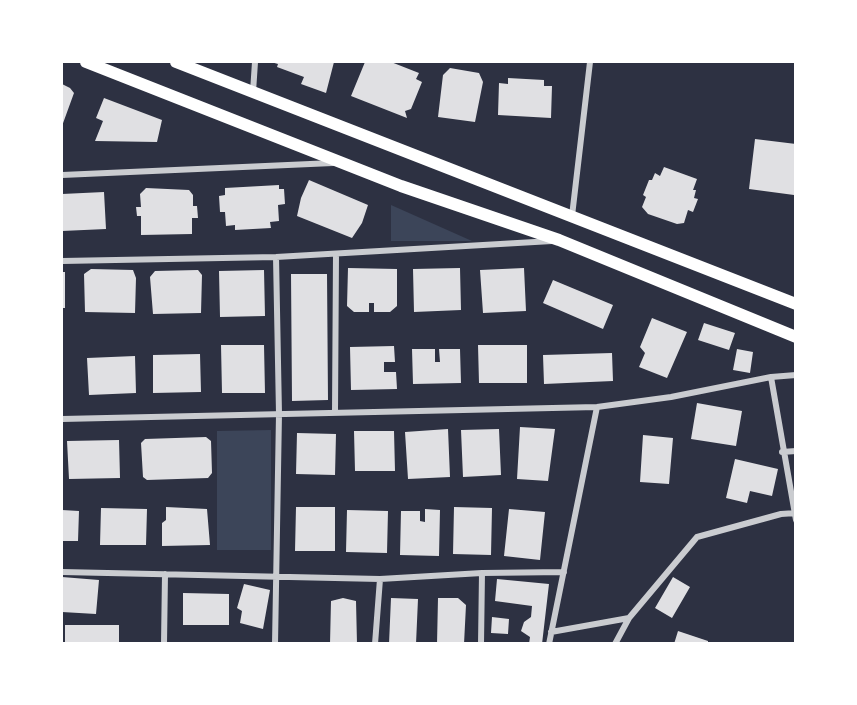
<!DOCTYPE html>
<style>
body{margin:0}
#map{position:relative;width:857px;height:705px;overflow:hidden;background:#2d3142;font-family:Signika,sans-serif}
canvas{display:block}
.frame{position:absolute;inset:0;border:63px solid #fff;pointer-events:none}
</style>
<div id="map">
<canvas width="857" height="705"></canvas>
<div class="frame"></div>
</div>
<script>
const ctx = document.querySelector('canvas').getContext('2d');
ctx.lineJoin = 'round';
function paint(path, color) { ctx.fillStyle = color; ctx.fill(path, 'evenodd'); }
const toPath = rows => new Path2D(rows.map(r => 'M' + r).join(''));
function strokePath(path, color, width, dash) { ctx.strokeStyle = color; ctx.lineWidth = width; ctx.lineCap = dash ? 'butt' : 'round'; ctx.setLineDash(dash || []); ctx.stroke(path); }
const green = toPath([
 [391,205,472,241,391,241],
 [271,430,271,550,217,550,217,431]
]);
const building = toPath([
 [271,62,334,62,326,93,301,84,304,77,277,67,278,64],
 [365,62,391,62,419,73,416,79,422,82,411,109,405,111,407,118,351,96],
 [450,68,479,73,483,82,475,122,438,117,443,75],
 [508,78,544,80,544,86,552,86,551,118,498,115,499,83,508,84],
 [62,84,70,88,74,93,62,126],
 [104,98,162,120,157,142,95,141,103,121,96,118],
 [755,139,796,144,794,195,749,189],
 [664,167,697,179,693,190,696,190,694,198,698,199,693,212,688,210,684,223,677,224,648,214,642,207,646,197,643,195,649,180,652,180,655,173,660,176],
 [309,180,368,205,362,223,352,238,297,216,301,198],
 [279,185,279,189,284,189,285,204,278,205,279,221,270,222,271,228,235,230,235,225,226,226,225,212,220,212,219,196,225,195,225,188],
 [146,188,189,190,193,195,193,206,197,206,198,218,192,218,192,234,141,235,141,216,137,216,136,207,141,207,140,194],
 [104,192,106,229,62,231,62,194],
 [348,268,397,269,397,306,390,312,374,312,374,303,369,303,369,312,354,312,347,306],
 [460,268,461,310,414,312,413,269],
 [524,268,526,311,483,313,480,270],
 [91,269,133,270,136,278,135,313,85,312,84,274],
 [198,270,202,275,201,313,153,314,150,277,155,271],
 [264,270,265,316,220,317,219,271],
 [62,272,65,272,65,308,62,308],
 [291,274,327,274,328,400,292,401],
 [553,280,613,305,603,329,543,303],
 [652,318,687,332,667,378,639,367,645,353,640,347],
 [704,323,735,333,729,350,698,340],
 [221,345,264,345,265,393,222,393],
 [478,345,527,345,527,383,479,383],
 [394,346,395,362,384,362,384,372,396,372,397,389,351,390,350,347],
 [412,349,435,349,435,362,440,362,439,349,460,349,461,383,413,384],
 [737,349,753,352,750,373,733,370],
 [612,353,613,381,544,384,543,355],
 [200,354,201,392,153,393,153,355],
 [135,356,136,393,89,395,87,358],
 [697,403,742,411,736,446,691,439],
 [520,427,555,429,548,481,517,479],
 [448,429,450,477,408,479,405,432],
 [499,429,501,475,463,477,461,430],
 [354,431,394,431,395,471,355,471],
 [297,433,336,434,335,475,296,474],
 [643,435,673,438,669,484,640,482],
 [206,437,211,441,212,473,208,478,147,480,143,477,141,443,145,439],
 [119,440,120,478,69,479,67,441],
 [735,459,778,469,772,496,750,491,747,503,726,498],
 [166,507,207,509,210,545,162,546,162,523,166,520],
 [296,507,335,507,335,551,295,551],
 [454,507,492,508,491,555,453,554],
 [101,508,147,509,146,545,100,545],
 [425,509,440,510,439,556,400,555,401,511,420,511,420,521,425,522],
 [509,509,545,512,540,560,504,556],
 [62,510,79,511,78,541,62,541],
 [347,510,388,511,387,553,346,552],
 [62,577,99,580,96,614,62,612],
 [673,577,690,587,672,618,655,608],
 [497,579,549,584,542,644,529,644,530,637,521,631,524,622,531,617,532,606,495,601],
 [244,584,270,590,263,629,240,623,242,611,237,608],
 [183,593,229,594,229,625,183,625],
 [343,598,356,601,357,644,330,644,331,601],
 [391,598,418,599,416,644,389,644],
 [438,598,458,598,466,605,464,644,437,644],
 [492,617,509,619,508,634,491,633],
 [65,625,119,625,119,644,65,644],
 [678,631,708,641,708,644,674,644]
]);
const minor = toPath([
 [253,92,255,62],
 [62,175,333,163],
 [572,216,590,62],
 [62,261,276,257,552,241],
 [771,377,796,520],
 [335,412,336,254],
 [62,419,597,407,671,397,771,377,796,375],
 [782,452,796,451],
 [62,572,380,579,482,573,564,572],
 [551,632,629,618],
 [164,644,165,574],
 [275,644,279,414,276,257],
 [375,644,380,579],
 [481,644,482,573],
 [549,644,597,407],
 [615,644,629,618,697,537,781,514,796,513]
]);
const secondary = toPath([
 [86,62,401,186,559,240,796,337],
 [176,62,796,304]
]);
paint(green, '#3c4559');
paint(building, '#e0e0e3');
strokePath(minor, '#caccd0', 6);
strokePath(secondary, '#fff', 12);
</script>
